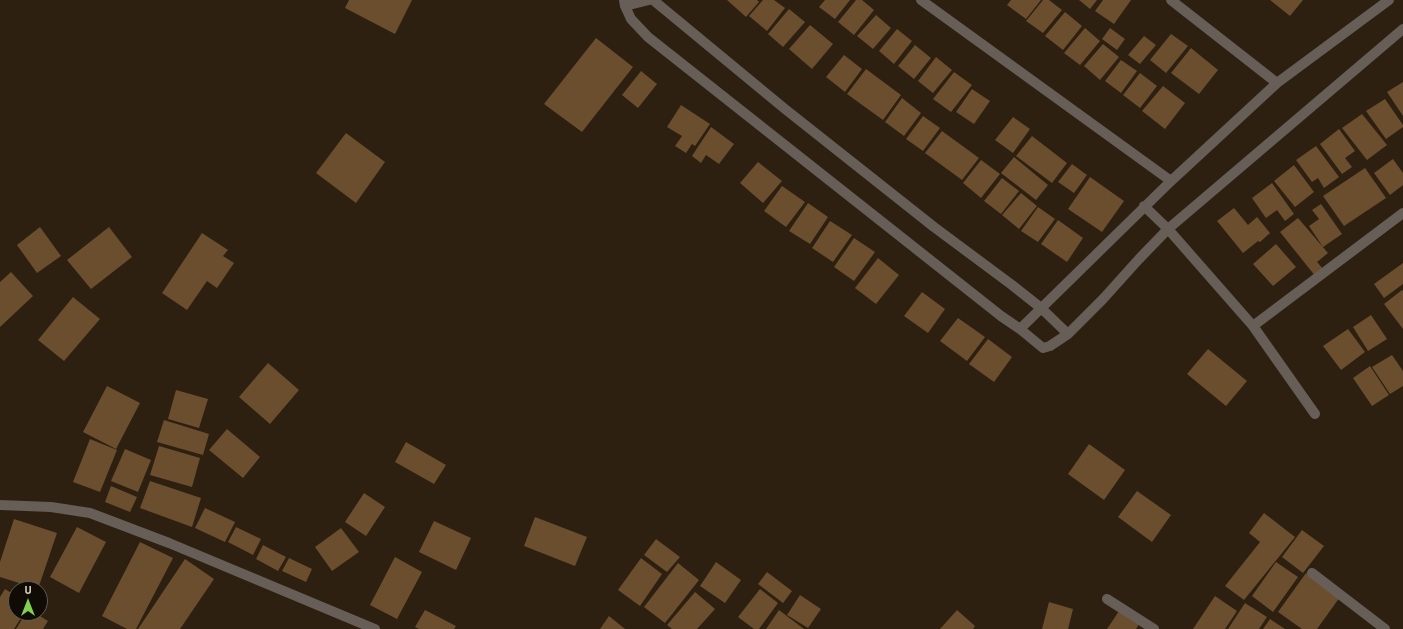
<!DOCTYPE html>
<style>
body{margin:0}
#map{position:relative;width:1403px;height:629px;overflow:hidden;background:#2d2011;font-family:"Titillium Web",sans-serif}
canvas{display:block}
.north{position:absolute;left:8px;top:581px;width:40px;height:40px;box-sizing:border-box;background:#110b05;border:1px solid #615a53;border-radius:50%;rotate:0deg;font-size:11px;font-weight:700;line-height:16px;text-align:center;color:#d9d0c7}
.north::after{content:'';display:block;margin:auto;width:14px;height:18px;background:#80d051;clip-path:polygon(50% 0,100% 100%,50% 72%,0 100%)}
</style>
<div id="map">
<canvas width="1403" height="629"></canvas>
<div class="north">U</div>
</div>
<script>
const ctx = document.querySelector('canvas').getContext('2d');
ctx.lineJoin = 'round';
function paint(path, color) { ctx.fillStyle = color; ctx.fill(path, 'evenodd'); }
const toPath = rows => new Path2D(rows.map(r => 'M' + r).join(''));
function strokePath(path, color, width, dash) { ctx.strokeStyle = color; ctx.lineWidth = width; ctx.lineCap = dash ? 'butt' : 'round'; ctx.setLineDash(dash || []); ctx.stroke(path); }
const building = toPath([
 [349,0,412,0,395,34,345,8],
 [727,0,757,0,759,2,746,17],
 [763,0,774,0,785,8,767,31,749,16],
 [825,0,850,0,835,19,819,7],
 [856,0,862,0,874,10,854,35,838,22],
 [1011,0,1041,0,1026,19,1007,5],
 [1043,0,1049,0,1062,10,1043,33,1026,21],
 [1079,0,1097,0,1090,9],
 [1103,0,1131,0,1114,24,1095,11],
 [1270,0,1303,0,1290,16],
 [789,9,805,22,783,47,768,34],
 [1065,12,1082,26,1063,50,1045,36],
 [876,15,891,28,873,49,857,36],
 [810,25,833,44,812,69,789,49],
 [1085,28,1100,41,1080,65,1064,53],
 [1110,28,1125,39,1117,50,1102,39],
 [897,29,912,41,894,64,879,51],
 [1171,34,1188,46,1166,73,1150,60],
 [1144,36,1156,45,1140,64,1128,55],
 [596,38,633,67,582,132,544,104],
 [1103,44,1119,57,1100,80,1084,66],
 [915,45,931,58,914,79,898,66],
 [1191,48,1218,70,1199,94,1171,73],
 [844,55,862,69,845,92,826,77],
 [936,57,952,70,933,93,918,81],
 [1121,60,1137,71,1121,93,1105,81],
 [866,69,901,95,883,120,847,94],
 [641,71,657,84,638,108,622,95],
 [954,72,972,85,951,112,933,99],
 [1140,73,1157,86,1140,108,1123,95],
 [1403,82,1403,116,1387,92],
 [1163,86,1185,103,1165,129,1142,111],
 [972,89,990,101,974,124,956,112],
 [902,98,921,113,904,136,885,122],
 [1385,99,1403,125,1403,127,1386,139,1366,111],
 [681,105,710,124,695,146,692,144,686,153,675,146,682,136,667,127],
 [1362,114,1387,145,1367,160,1342,128],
 [923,116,940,128,923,151,906,139],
 [1013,117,1030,129,1013,153,995,140],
 [711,127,734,144,719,164,706,155,701,163,692,156],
 [1339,129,1355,151,1345,158,1352,167,1342,174,1320,144],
 [942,131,979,158,962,180,925,153],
 [346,133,385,162,356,203,316,173],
 [1032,136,1067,163,1052,183,1016,156],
 [1316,146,1339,177,1324,188,1318,178,1312,182,1296,160],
 [1014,157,1048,185,1036,200,1001,173],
 [1393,159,1403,173,1403,185,1390,195,1374,173],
 [981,160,1000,174,981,198,963,183],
 [758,162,782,181,763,203,740,183],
 [1072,164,1087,175,1074,193,1058,182],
 [1294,165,1314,192,1295,207,1274,181],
 [1365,168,1386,198,1344,226,1323,196],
 [1090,177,1124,201,1102,232,1068,209],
 [1002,178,1019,191,1001,214,984,201],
 [1272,183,1294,214,1285,221,1277,210,1266,218,1252,198],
 [782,186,805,202,786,227,764,211],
 [1021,193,1037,206,1019,229,1002,215],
 [808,203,828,217,810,244,789,231],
 [1321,204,1342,234,1323,247,1309,226,1319,219,1312,210],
 [1038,207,1055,219,1038,242,1021,231],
 [1234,208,1248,225,1257,217,1270,233,1260,242,1258,241,1243,253,1217,221],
 [1298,218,1328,253,1317,262,1324,270,1316,277,1280,232],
 [1058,220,1083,238,1067,262,1041,244],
 [830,221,852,235,833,262,812,248],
 [40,227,61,256,37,273,17,245],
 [109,227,132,257,91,289,67,260],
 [202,233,228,250,223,256,234,263,217,288,207,281,187,310,162,293],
 [854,238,875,252,854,281,834,267],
 [1276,244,1296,267,1273,286,1253,264],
 [878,258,899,275,876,304,855,288],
 [1403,263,1403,284,1384,298,1374,284],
 [11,272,33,296,0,327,0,282],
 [1402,290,1403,291,1403,329,1384,304],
 [922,292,945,309,928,333,904,316],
 [73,297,100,319,64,361,38,340],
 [1371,315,1387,339,1368,351,1353,327],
 [958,318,985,337,967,361,940,341],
 [1348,329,1365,352,1341,370,1323,346],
 [988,339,1012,357,994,382,969,364],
 [1208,349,1247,381,1226,406,1187,374],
 [1392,355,1403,371,1403,386,1390,394,1372,367],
 [268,363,299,390,270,424,239,397],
 [1370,366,1389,395,1372,406,1353,378],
 [107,386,140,403,116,449,83,432],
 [176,390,208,399,199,428,168,419],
 [164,420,209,434,203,455,157,442],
 [227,429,260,457,243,478,209,450],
 [90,439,117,450,100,492,73,482],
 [406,442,446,465,434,484,395,462],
 [1089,444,1125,470,1104,500,1068,474],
 [159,446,200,458,192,487,150,475],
 [125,449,151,460,138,492,111,481],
 [150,481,201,498,192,527,140,508],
 [111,486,137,497,130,512,105,502],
 [1137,491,1171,515,1152,542,1118,517],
 [364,493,385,507,366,536,345,522],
 [205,508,235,522,225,542,195,528],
 [1264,513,1295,537,1244,600,1225,586,1260,542,1249,533],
 [535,517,587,537,575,566,524,546],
 [14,519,57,533,38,589,0,577,0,562],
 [434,521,471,538,456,570,419,552],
 [77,527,106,542,79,593,50,577],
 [236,527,261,539,253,555,228,542],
 [341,528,359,552,332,571,315,547],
 [1302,530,1324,546,1303,573,1282,557],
 [656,539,680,557,667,572,644,555],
 [140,542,173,558,136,629,127,629,102,616],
 [263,545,286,557,278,571,256,559],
 [395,557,422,572,397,619,370,605],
 [289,558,312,569,306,582,282,571],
 [641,558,662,574,640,606,618,590],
 [185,559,214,579,180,629,138,629],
 [716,562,741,580,725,603,700,586],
 [1276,562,1298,577,1273,612,1252,596],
 [678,563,699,580,665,623,644,607],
 [767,572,792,591,783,603,758,584],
 [1306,573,1340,597,1317,629,1302,629,1278,612],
 [5,589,16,596,16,613,24,613,14,629,0,629,0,597],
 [760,589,778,603,759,629,754,629,738,617],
 [695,592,715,609,697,629,672,629,667,625],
 [800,595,821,609,808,628,787,615],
 [1215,596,1237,611,1225,629,1193,629],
 [1049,602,1073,609,1068,629,1042,629],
 [1245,603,1267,617,1259,629,1228,629],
 [425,610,456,626,454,629,419,629,415,627],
 [779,610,804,629,766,629],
 [957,610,975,626,973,629,940,629],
 [1119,611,1139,624,1136,629,1107,629],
 [26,613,35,613,48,621,43,629,16,629],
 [609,616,625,629,600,629],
 [1270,619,1285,629,1263,629]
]);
const minor = toPath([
 [624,0,625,6,631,19,648,37,1001,316,1020,329,1043,348,1050,346,1068,334,1103,299,1139,259,1168,229,1403,29],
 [653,0,785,109,934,227,1012,285,1041,308,1068,334],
 [921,0,1171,181],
 [1171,0,1277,83],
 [625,6,649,0],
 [1144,206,1168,229,1253,326,1315,414],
 [1253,326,1403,213],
 [1020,329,1171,181,1277,83,1389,0],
 [0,505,51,507,90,513,169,543,375,629],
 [1312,573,1385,629],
 [1107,599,1154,629]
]);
paint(building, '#6a4e2d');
strokePath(minor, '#665e57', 10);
</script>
